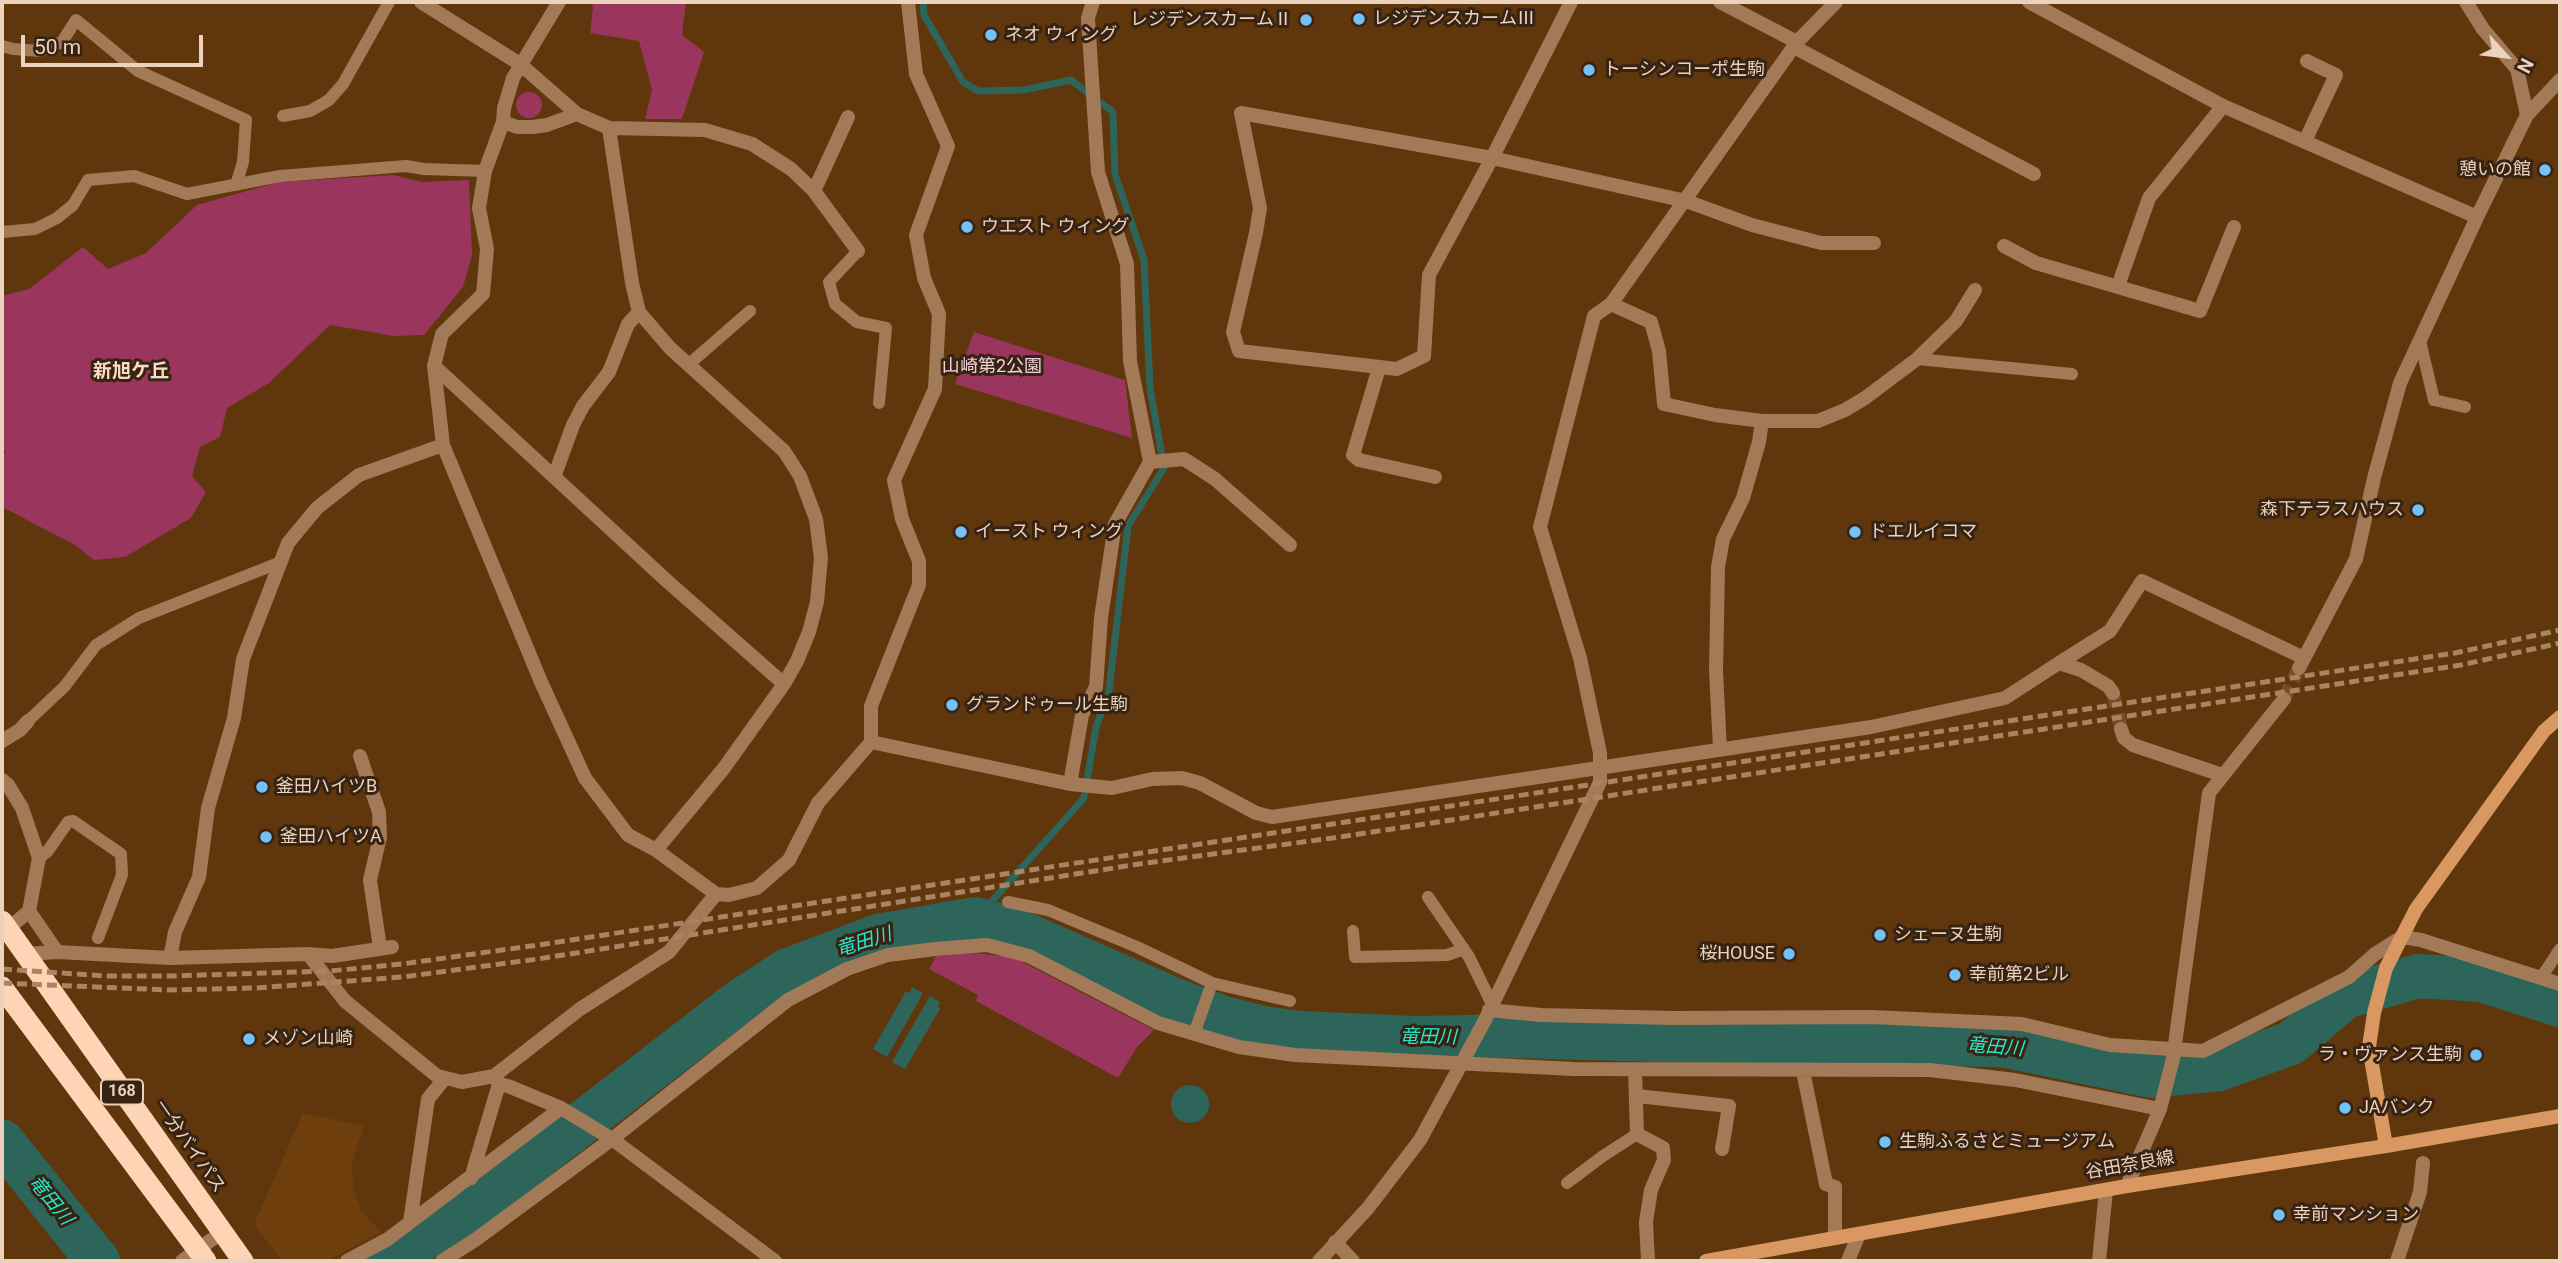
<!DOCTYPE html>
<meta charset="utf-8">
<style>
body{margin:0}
#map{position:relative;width:2562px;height:1263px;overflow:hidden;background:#60360c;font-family:Roboto,sans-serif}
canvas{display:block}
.frame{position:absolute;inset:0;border:4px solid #ecd2bd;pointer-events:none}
.north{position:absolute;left:2471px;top:21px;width:70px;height:70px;-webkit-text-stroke:5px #372313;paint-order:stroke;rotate:117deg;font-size:19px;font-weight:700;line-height:28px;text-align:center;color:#ecd2bd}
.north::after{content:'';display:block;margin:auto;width:24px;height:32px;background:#ecd2bd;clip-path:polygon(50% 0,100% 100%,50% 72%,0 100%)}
.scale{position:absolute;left:21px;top:35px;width:182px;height:32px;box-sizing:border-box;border:4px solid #ecd2bd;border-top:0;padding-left:9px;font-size:21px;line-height:24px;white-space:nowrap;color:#ecd2bd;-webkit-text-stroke:5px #372313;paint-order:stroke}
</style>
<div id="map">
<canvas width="2562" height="1263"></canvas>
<div class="frame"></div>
<div class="north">N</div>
<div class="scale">50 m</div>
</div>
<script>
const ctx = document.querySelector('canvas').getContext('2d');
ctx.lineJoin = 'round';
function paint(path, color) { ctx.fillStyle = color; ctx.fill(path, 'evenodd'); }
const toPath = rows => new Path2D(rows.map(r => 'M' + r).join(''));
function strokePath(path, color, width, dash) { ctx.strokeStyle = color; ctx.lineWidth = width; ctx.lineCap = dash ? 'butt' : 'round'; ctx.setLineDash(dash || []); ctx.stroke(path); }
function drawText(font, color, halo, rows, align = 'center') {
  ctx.font = font + ' Roboto,"Noto Sans JP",sans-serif'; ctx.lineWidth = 6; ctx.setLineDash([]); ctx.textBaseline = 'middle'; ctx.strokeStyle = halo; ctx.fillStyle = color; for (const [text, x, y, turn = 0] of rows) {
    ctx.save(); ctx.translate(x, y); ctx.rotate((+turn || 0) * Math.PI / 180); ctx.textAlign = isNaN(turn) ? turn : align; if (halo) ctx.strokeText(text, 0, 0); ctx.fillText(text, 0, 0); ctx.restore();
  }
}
const built = toPath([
 [303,1113,364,1126,352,1162,353,1187,361,1211,381,1232,327,1261,282,1261,254,1224]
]);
const green = toPath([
 [591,2,686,2,682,35,704,52,682,119,645,119,652,90,639,41,590,33,593,7],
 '516 105a13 13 0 1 1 26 0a13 13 0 1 1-26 0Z',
 [393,175,422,182,469,180,472,255,463,287,424,335,394,336,330,325,269,383,227,408,220,437,200,447,192,476,206,492,191,518,125,557,94,560,75,545,4,508,2,459,6,452,2,449,2,296,29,289,83,247,108,269,146,253,197,205,279,182],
 [974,332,1125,380,1132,438,955,384],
 [972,953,1013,957,1154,1030,1137,1047,1118,1078,976,1001,978,995,929,969,936,956]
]);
const water = toPath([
 [912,987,923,993,887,1057,873,1049,906,991,909,993],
 [930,996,940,1002,938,1007,940,1009,905,1069,892,1062],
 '1171 1104a19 19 0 1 1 38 0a19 19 0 1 1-38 0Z'
]);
const stream = toPath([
 [923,2,924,15,963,82,978,91,1023,90,1071,80,1113,112,1115,174,1144,260,1150,388,1164,468,1128,526,1109,691,1096,727,1084,798,976,919]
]);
const river = toPath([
 [2,1141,98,1261],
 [387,1261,473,1207,740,1001,788,970,878,936,976,919,1013,929,1170,998,1221,1017,1263,1028,1301,1033,1415,1038,1519,1036,1724,1042,2002,1045,2151,1076,2219,1069,2291,1043,2345,997,2418,976,2481,980,2560,1005]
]);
const streetTunnel = toPath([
 [2113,693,2121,729],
 [2284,699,2299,668]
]);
const lane = toPath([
 [2,46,13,49,40,51,62,42,76,20,138,71,246,120,243,162,236,185],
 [283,116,310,111,329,100,343,84,389,2],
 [2,232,35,229,57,218,73,205,88,180,134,176,187,194,280,176,406,166,424,169,485,171],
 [858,251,829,282,835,304,857,322,886,328,879,403],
 [2420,341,2434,400,2465,407],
 [1917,359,2072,374],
 [688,365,750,311],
 [28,721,65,686,96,645,120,630,139,618,281,562],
 [39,858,47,852,68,822,73,821,121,854,122,875,98,938],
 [1428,897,1469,957,1492,1004],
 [1008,902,1048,910,1137,947,1212,983,1290,1001],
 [1353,931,1355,957,1447,955,1464,949],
 [2541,978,2560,949],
 [1194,1034,1212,983],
 [1567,1183,1603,1156,1637,1134]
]);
const street = toPath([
 [421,2,520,64,577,114],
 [559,2,513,78,504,108,503,122,485,171,479,208,487,249,483,294,442,334,434,366,443,445,541,682,585,778,628,835,656,850,716,894,729,895,757,888,789,860,818,803,871,742,1070,784,1112,788,1152,779,1182,778,1200,783,1256,813,1272,817,1871,727,2005,698,2059,663,2081,670,2108,686,2113,693],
 [1571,2,1492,158,1429,275,1424,356,1397,369,1239,351,1233,332,1256,233,1260,208,1241,113,1492,158,1686,201,1752,225,1821,243,1874,243],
 [1720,2,1797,42],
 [2029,2,2223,106,2477,217],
 [1794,47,2034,174],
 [2527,115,2560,80],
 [503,122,517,127,533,127,547,125,577,114,609,128,705,130,752,144,791,169,814,191,858,251],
 [609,128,632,283,639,312,670,348,784,451,800,476,816,519,821,558,817,602,809,632,797,661,784,684,724,768,656,850],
 [2305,141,2336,75,2307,61],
 [814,191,848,117],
 [2004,246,2036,263,2200,311,2234,227],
 [2118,286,2149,198,2223,106],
 [1611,304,1651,322,1659,351,1664,404,1715,415,1762,421,1818,421,1845,410,1865,398,1917,359,1956,321,1975,290],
 [434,366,667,581,784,684],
 [1379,368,1353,455,1359,460,1435,477],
 [1150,462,1184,459,1215,479,1290,545],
 [554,477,573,425,583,406,609,372,628,324,639,312],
 [2059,663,2110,631,2142,581,2304,658],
 [2299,668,2356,559,2374,478,2400,383,2479,213,2527,115,2517,69,2483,29,2466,2],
 [2121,729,2124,738,2133,745,2222,775],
 [2,741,20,730,28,721],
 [871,742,871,706,919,585,919,561,902,519,894,480,935,389,939,314,924,278,916,235,948,146,916,74,908,2],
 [1720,749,1716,671,1718,567,1723,539,1743,498,1759,442,1762,421],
 [360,756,379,812,380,837,370,880,380,948],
 [2,780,8,785,22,808,39,858,29,911,8,929],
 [1070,784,1082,715,1096,687,1101,618,1115,524,1150,462,1130,361,1127,264,1098,172,1088,18,1093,2],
 [29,911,57,952],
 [25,954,57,952,170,958,308,954,332,956,392,947],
 [308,954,345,1001,437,1076,462,1082,494,1076,580,1009,669,952,716,894],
 [170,958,175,932,199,877,208,808,234,718,243,659,288,543,317,508,359,475,443,445],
 [1489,1010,1541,1015,1674,1018,1872,1017,2022,1024,2110,1045,2203,1051,2349,977,2375,954,2402,937,2421,940,2560,984],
 [1635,1069,1637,1134,1663,1148,1664,1160,1651,1190,1646,1222,1648,1261],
 [1803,1071,1826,1184,1835,1187,1835,1238],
 [499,1084,508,1086,561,1108,612,1139,775,1261],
 [1637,1096,1729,1106,1722,1149],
 [471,1178,499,1084,494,1076],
 [2127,1186,2160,1109,2173,1059,2209,793,2284,699],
 [410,1222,428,1099,445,1078],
 [1335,1242,1353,1261],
 [182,1261,221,1233],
 [347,1261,388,1239,561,1108],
 [442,1261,475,1240,612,1139,788,1000,847,969,888,955,935,949,987,945,1029,956,1158,1023,1239,1047,1295,1055,1574,1069,1930,1070,2015,1080,2160,1109],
 [1319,1261,1368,1208,1420,1140,1484,1022,1600,782,1600,753,1580,658,1540,527,1594,316,1611,304,1797,42,1836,2],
 [1848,1261,1859,1234],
 [2099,1261,2106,1190],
 [2397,1261,2420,1192,2423,1163]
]);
const secondary = toPath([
 [2386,1146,2369,1047,2374,1013,2386,968,2416,909,2544,731,2560,717],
 [1706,1261,2127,1186,2386,1146,2560,1116]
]);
const highway = toPath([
 [2,921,243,1261],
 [2,987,206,1261]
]);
const rail = toPath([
 [2,969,107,976,170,976,330,971,402,964,538,945,2455,653,2560,630],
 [2,983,169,990,256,988,402,977,538,959,1139,864,1340,837,2461,665,2560,643]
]);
const markers = [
 [1359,19,7,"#73c1f5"],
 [1306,20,7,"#73c1f5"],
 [991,35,7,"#73c1f5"],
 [1589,70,7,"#73c1f5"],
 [2545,170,7,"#73c1f5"],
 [967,227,7,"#73c1f5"],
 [2418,510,7,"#73c1f5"],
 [961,532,7,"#73c1f5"],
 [1855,532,7,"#73c1f5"],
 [952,705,7,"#73c1f5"],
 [262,787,7,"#73c1f5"],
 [266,837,7,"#73c1f5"],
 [1880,935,7,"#73c1f5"],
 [1789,954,7,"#73c1f5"],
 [1955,975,7,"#73c1f5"],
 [249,1039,7,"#73c1f5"],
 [2476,1055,7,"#73c1f5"],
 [2345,1108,7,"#73c1f5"],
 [1885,1142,7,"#73c1f5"],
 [2279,1215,7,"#73c1f5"]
];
const shields = [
 [122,1092,42]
];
const shieldNames = [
 ["168",122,1092]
];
const poiNames = [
 ["レジデンスカームⅢ",1373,19],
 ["レジデンスカームⅡ",1292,20,"right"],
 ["ネオ ウィング",1005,35],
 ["トーシンコーポ生駒",1603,70],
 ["憩いの館",2531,170,"right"],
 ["ウエスト ウィング",981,227],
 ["森下テラスハウス",2404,510,"right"],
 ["イースト ウィング",975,532],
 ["ドエルイコマ",1869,532],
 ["グランドゥール生駒",966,705],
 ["釜田ハイツB",276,787],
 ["釜田ハイツA",280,837],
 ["シェーヌ生駒",1894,935],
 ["桜HOUSE",1775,954,"right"],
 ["幸前第2ビル",1969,975],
 ["メゾン山崎",263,1039],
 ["ラ・ヴァンス生駒",2462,1055,"right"],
 ["JAバンク",2359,1108],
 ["生駒ふるさとミュージアム",1899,1142],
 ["幸前マンション",2293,1215]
];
const parkNames = [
 ["山崎第2公園",992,367]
];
const streetNames = [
 ["一分バイパス",189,1147,55],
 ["谷田奈良線",2130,1166,-10]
];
const neighbourhoodNames = [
 ["新旭ケ丘",131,372]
];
const waterNames = [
 ["竜田川",864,943,-17],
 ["竜田川",1428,1038,1],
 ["竜田川",1995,1048,5],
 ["竜田川",50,1201,51]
];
paint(built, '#6f3e0d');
paint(green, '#9a365d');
paint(water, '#2d655b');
strokePath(stream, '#2d655b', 7);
strokePath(river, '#2d655b', 44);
strokePath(streetTunnel, '#754d27', 14, [14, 7]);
strokePath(lane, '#a37a58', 12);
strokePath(street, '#a37a58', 14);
strokePath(secondary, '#d99861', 14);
strokePath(highway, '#fdd4b5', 21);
strokePath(rail, '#a68464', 5, [10, 5]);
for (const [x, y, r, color] of markers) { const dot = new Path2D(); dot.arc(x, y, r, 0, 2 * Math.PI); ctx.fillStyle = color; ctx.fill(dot); strokePath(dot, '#372313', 2.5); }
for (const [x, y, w] of shields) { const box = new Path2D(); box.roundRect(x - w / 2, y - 12.5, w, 25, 5); ctx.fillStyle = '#372313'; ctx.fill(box); strokePath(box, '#ecd2bd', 2); }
drawText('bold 16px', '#ecd2bd', null, shieldNames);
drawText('18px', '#ecd2bd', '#372313', poiNames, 'left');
drawText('18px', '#f1d1d9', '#372313', parkNames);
drawText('18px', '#ecd2bd', '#372313', streetNames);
drawText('bold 19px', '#fbdbc3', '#372313', neighbourhoodNames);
drawText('italic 19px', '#25eacf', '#372313', waterNames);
</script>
